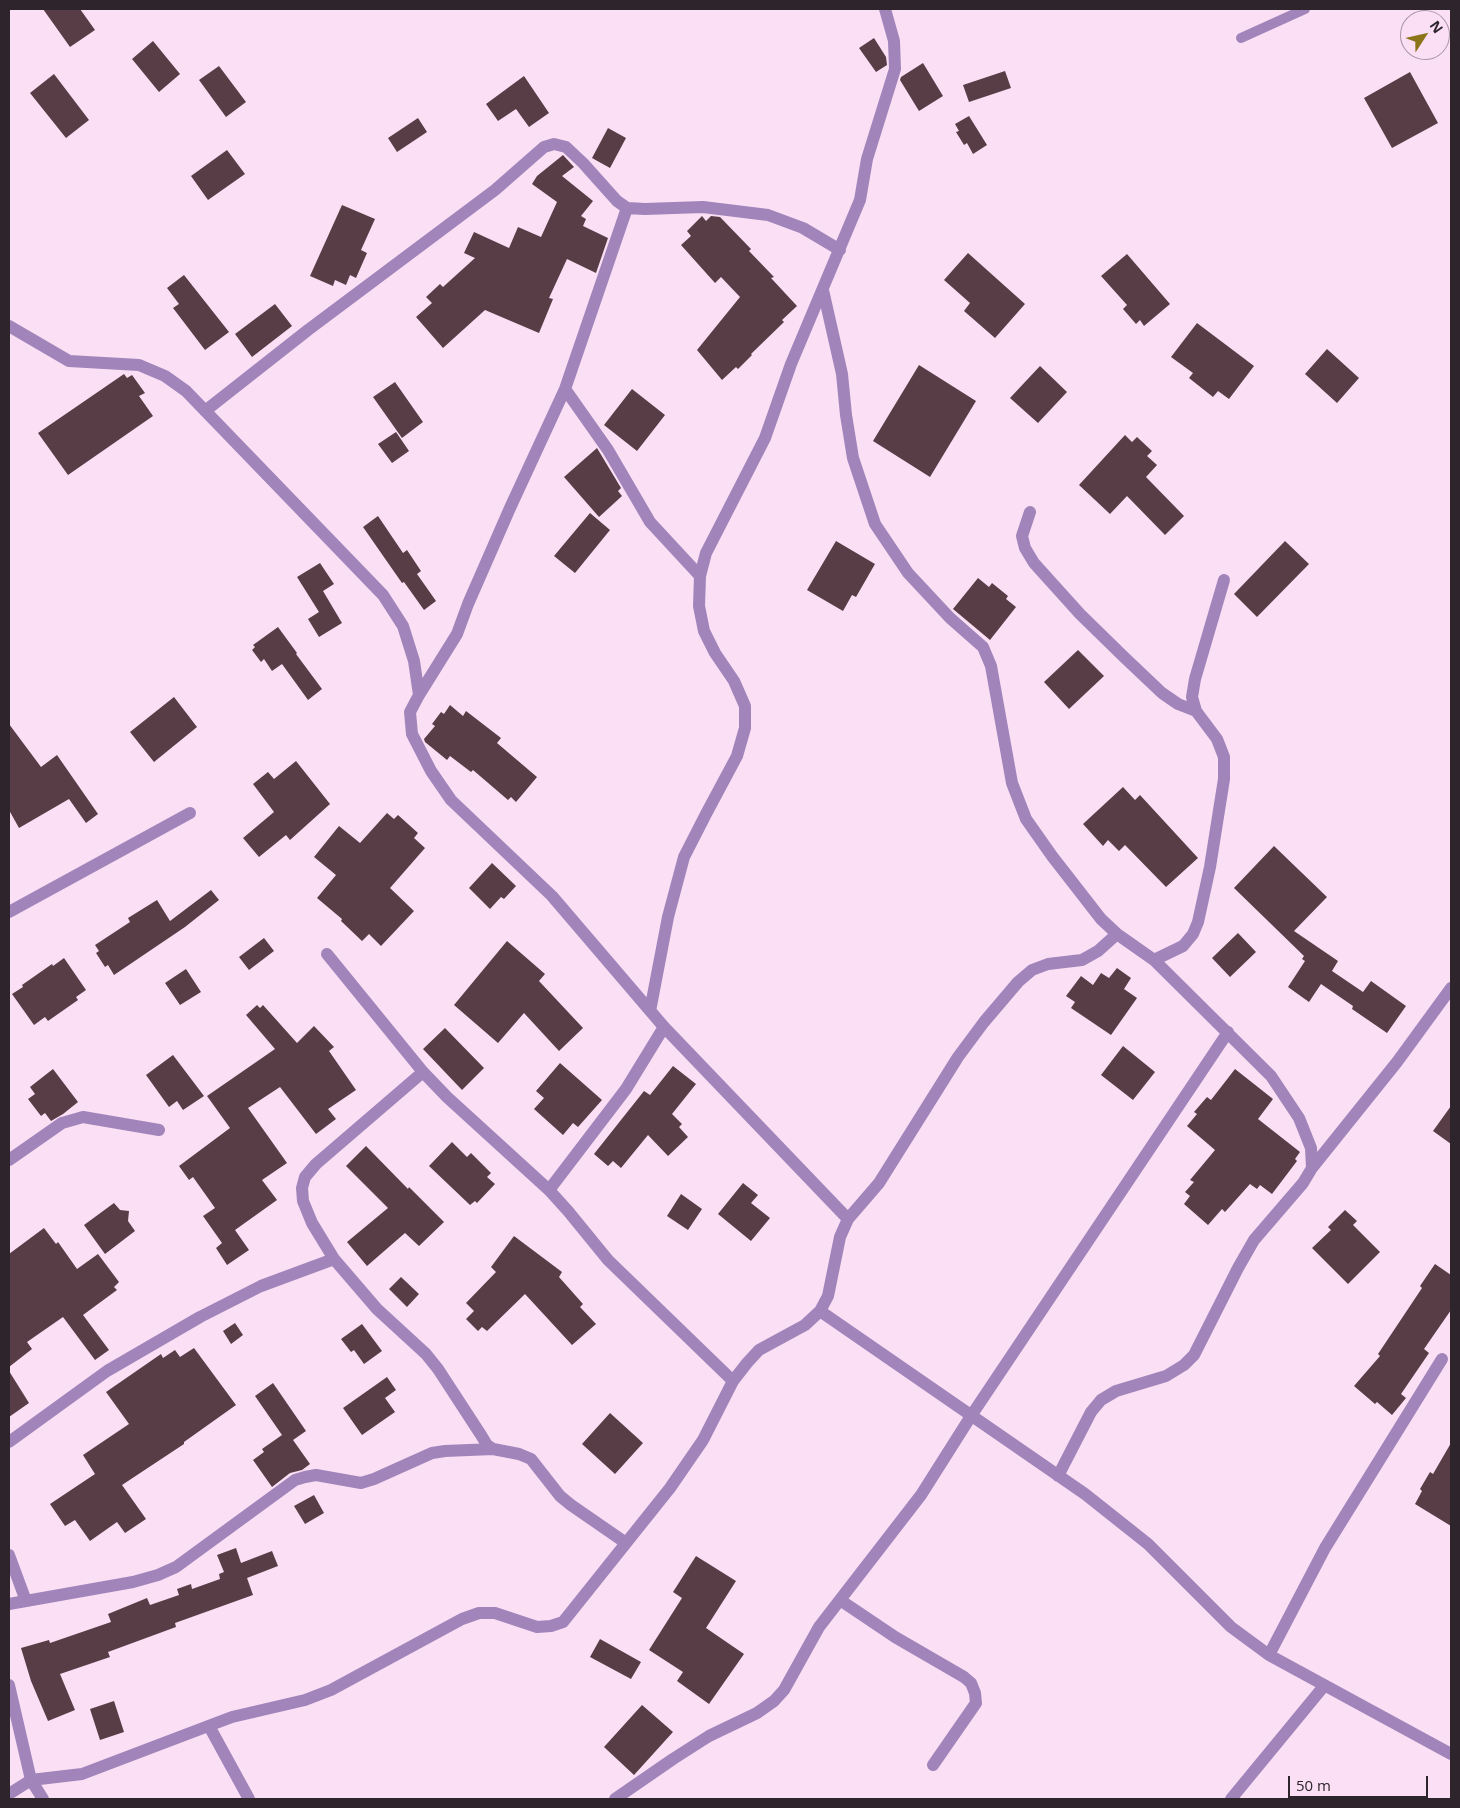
<!DOCTYPE html>
<style>
body{margin:0}
#map{position:relative;width:1460px;height:1808px;overflow:hidden;background:#fadff5;font-family:"Open Sans",sans-serif}
canvas{display:block}
.frame{position:absolute;inset:0;border:10px solid #2d242c;pointer-events:none}
.north{position:absolute;left:1400px;top:10px;width:50px;height:50px;box-sizing:border-box;background:#fadff5;border:1px solid #a894a5;border-radius:50%;rotate:55deg;font-size:14px;font-weight:700;line-height:20px;text-align:center;color:#2d242c}
.north::after{content:'';display:block;margin:auto;width:18px;height:22px;background:#8c7418;clip-path:polygon(50% 0,100% 100%,50% 72%,0 100%)}
.scale{position:absolute;left:1288px;top:1776px;width:140px;height:22px;box-sizing:border-box;border:2px solid #2d242c;border-top:0;padding-left:6px;font-size:15px;line-height:18px;white-space:nowrap;color:#2d242c;-webkit-text-stroke:4px #fadff5;paint-order:stroke}
</style>
<div id="map">
<canvas width="1460" height="1808"></canvas>
<div class="frame"></div>
<div class="north">N</div>
<div class="scale">50 m</div>
</div>
<script>
const ctx = document.querySelector('canvas').getContext('2d');
ctx.lineJoin = 'round';
function paint(path, color) { ctx.fillStyle = color; ctx.fill(path, 'evenodd'); }
const toPath = rows => new Path2D(rows.map(r => 'M' + r).join(''));
function strokePath(path, color, width, dash) { ctx.strokeStyle = color; ctx.lineWidth = width; ctx.lineCap = dash ? 'butt' : 'round'; ctx.setLineDash(dash || []); ctx.stroke(path); }
const building = toPath([
 [43,9,80,9,95,30,70,47],
 [874,38,886,57,887,65,876,72,859,48],
 [153,41,180,74,159,92,132,59],
 [923,63,943,96,919,111,900,80,901,77],
 [219,66,246,102,226,117,199,80],
 [1005,71,1011,88,969,102,963,85],
 [1410,72,1438,123,1392,148,1364,98],
 [54,74,89,120,66,138,30,93],
 [524,76,549,113,529,127,516,109,498,121,486,104],
 [969,116,987,145,973,154,967,143,964,145,956,132,959,131,955,124],
 [418,118,427,132,397,152,388,138],
 [608,128,626,138,610,168,592,158],
 [227,150,245,174,208,200,191,176],
 [563,155,574,167,562,176,593,201,581,216,586,219,583,226,608,238,596,273,567,259,549,298,553,299,539,333,485,310,443,348,416,317,432,303,426,297,440,284,443,287,475,258,464,253,474,232,509,248,518,227,541,237,557,202,532,184,537,176],
 [342,205,375,219,361,250,367,253,356,278,350,275,346,285,335,280,333,286,310,276],
 [702,216,706,221,711,216,720,217,751,249,749,251,774,277,771,278,797,306,782,320,784,322,751,354,752,355,738,369,736,367,722,380,697,350,740,297,721,277,715,283,681,245,691,236,687,231],
 [968,253,1025,304,995,338,964,311,970,303,944,280],
 [1127,254,1170,304,1144,326,1140,320,1136,324,1123,309,1127,305,1101,276],
 [184,275,229,332,205,350,173,308,179,304,167,288],
 [275,304,292,326,252,357,235,334],
 [1197,323,1254,366,1229,399,1218,391,1213,397,1189,378,1193,373,1171,357],
 [1327,349,1359,378,1337,403,1305,374],
 [919,365,976,401,930,477,873,441],
 [1040,366,1067,392,1038,423,1010,398],
 [124,374,127,378,132,375,145,393,139,396,153,416,68,475,38,433],
 [395,382,423,422,402,438,373,397],
 [632,389,665,415,637,451,604,425],
 [396,432,409,451,392,463,378,444],
 [1125,435,1132,442,1137,437,1152,451,1147,456,1157,465,1146,477,1184,516,1165,535,1127,496,1110,514,1079,485],
 [597,448,621,488,618,491,622,496,599,517,564,477],
 [590,513,610,530,575,573,554,556],
 [378,516,403,553,407,550,421,571,417,574,436,601,424,610,404,582,402,583,363,527],
 [836,541,875,564,856,597,852,595,843,611,807,590],
 [1285,541,1309,564,1257,617,1234,594],
 [320,563,334,584,323,591,342,623,319,637,308,619,319,612,297,577],
 [978,578,989,587,992,583,1008,596,1006,599,1016,607,990,640,953,609],
 [278,627,297,653,296,654,322,689,308,700,282,664,272,671,264,659,261,662,252,650,255,647,253,645],
 [1078,650,1104,676,1069,709,1044,682],
 [174,697,197,727,154,762,130,732],
 [450,705,463,716,466,711,501,738,497,743,537,777,516,802,511,797,508,800,473,770,471,772,450,756,447,760,425,742,424,739,435,726,432,724,441,712,444,714],
 [9,724,41,767,57,755,98,814,86,823,69,799,19,828,9,810],
 [296,761,330,804,290,840,286,835,259,857,243,838,274,812,253,784,268,772,274,779],
 [1123,787,1135,800,1140,795,1198,858,1166,887,1125,845,1119,851,1108,840,1103,846,1083,824],
 [387,813,394,819,398,815,418,833,414,838,425,848,390,888,414,911,381,946,369,934,362,941,341,921,342,919,317,898,336,875,314,857,339,826,360,843],
 [1274,846,1327,897,1294,931,1338,961,1332,971,1363,992,1371,981,1406,1006,1387,1033,1352,1009,1353,1006,1321,984,1309,1002,1288,987,1305,961,1302,959,1304,956,1234,888],
 [492,863,516,886,504,899,501,897,490,909,469,888],
 [211,890,219,900,185,927,114,975,108,965,105,967,96,953,99,951,95,945,130,922,128,918,157,900,170,921],
 [1238,933,1256,952,1230,977,1212,958],
 [264,938,274,951,249,970,239,957],
 [507,941,545,974,539,981,583,1028,559,1051,524,1013,498,1043,454,1005],
 [64,958,86,990,76,997,78,1000,48,1021,45,1017,34,1025,12,994,23,987,22,985,52,964,53,966],
 [1117,968,1131,978,1124,989,1137,998,1111,1035,1071,1008,1075,1002,1066,996,1081,976,1093,985,1101,973,1109,978],
 [186,969,201,992,180,1005,165,983],
 [257,1005,260,1008,263,1005,297,1043,314,1026,334,1047,329,1051,356,1090,328,1109,336,1119,316,1134,280,1087,248,1108,287,1163,262,1180,277,1200,235,1230,249,1250,227,1265,216,1248,222,1243,203,1216,215,1208,193,1177,189,1180,179,1166,230,1128,207,1096,275,1049,246,1015],
 [445,1028,484,1068,462,1090,423,1049],
 [1123,1046,1155,1072,1133,1100,1101,1075],
 [173,1055,204,1096,183,1110,177,1101,169,1107,146,1075],
 [560,1063,602,1100,578,1127,573,1123,563,1135,534,1109,544,1098,536,1091],
 [673,1066,696,1084,672,1114,682,1124,679,1127,688,1137,668,1156,648,1135,621,1168,613,1161,608,1166,594,1154,644,1091,650,1095],
 [53,1069,78,1102,63,1114,51,1121,45,1113,41,1116,28,1099,35,1094,30,1087],
 [1235,1069,1273,1099,1258,1119,1300,1152,1295,1159,1297,1161,1272,1194,1260,1185,1257,1189,1250,1184,1225,1212,1222,1209,1208,1225,1184,1204,1190,1196,1185,1192,1194,1182,1190,1180,1215,1150,1187,1126,1197,1114,1194,1112,1207,1097,1211,1100],
 [1451,1106,1451,1144,1433,1131],
 [452,1142,467,1157,471,1153,491,1173,487,1177,495,1184,477,1203,475,1201,470,1205,429,1166],
 [366,1146,408,1189,409,1187,444,1222,419,1246,405,1233,367,1266,347,1242,388,1208,346,1166],
 [743,1183,758,1195,751,1203,770,1218,751,1241,718,1214],
 [681,1194,702,1209,688,1230,667,1216],
 [114,1203,120,1210,129,1211,128,1221,135,1231,105,1254,84,1225],
 [1345,1210,1357,1221,1353,1225,1380,1252,1348,1284,1312,1248,1331,1230,1328,1227],
 [44,1228,56,1244,58,1242,77,1269,98,1254,119,1282,114,1287,117,1290,83,1315,109,1350,95,1360,63,1317,27,1342,32,1349,9,1367,9,1254],
 [514,1236,562,1272,559,1277,583,1304,580,1307,596,1324,572,1345,525,1294,487,1331,482,1327,478,1331,466,1319,474,1311,466,1303,496,1272,491,1267],
 [1435,1264,1451,1275,1451,1310,1424,1349,1429,1353,1401,1394,1406,1398,1392,1415,1377,1402,1375,1404,1354,1386,1380,1356,1378,1354,1422,1288,1420,1286],
 [401,1277,419,1294,407,1307,389,1289],
 [235,1323,243,1335,231,1344,223,1331],
 [362,1324,382,1351,364,1364,354,1350,351,1352,341,1339],
 [194,1348,236,1405,184,1442,184,1444,122,1485,146,1519,125,1533,117,1522,90,1541,75,1520,65,1526,50,1504,95,1474,83,1455,129,1424,106,1392,161,1354,163,1358,175,1350,180,1357],
 [9,1371,29,1403,9,1417],
 [387,1377,396,1390,385,1398,395,1412,362,1435,343,1408],
 [273,1383,306,1431,293,1440,310,1464,302,1470,290,1473,272,1487,253,1460,264,1452,262,1449,282,1435,255,1396],
 [610,1413,643,1443,615,1474,582,1444],
 [1451,1443,1451,1526,1415,1504,1422,1491,1420,1489,1430,1472,1433,1474],
 [314,1495,324,1513,305,1524,294,1506],
 [236,1548,241,1563,272,1551,278,1566,247,1578,253,1595,175,1623,176,1627,108,1652,110,1657,60,1674,75,1710,48,1721,31,1681,21,1648,49,1640,50,1643,111,1622,108,1614,147,1598,150,1605,179,1595,177,1589,191,1584,192,1589,220,1579,219,1574,224,1572,217,1555],
 [696,1556,736,1581,706,1628,744,1654,709,1704,677,1681,683,1672,649,1650,682,1598,673,1592],
 [600,1639,641,1662,631,1679,590,1657],
 [114,1701,124,1732,100,1740,90,1709],
 [642,1705,673,1732,634,1775,604,1747]
]);
const lane = toPath([
 [1241,38,1305,9]
]);
const street = toPath([
 [823,290,842,374,846,415,853,458,875,524,908,573,950,618,983,647,991,666,1012,783,1026,819,1052,856,1101,919,1117,934,1154,960,1271,1076,1299,1118,1311,1148,1312,1168,1303,1183,1254,1240,1238,1268,1194,1355,1184,1365,1166,1376,1116,1391,1101,1400,1091,1412,1058,1476],
 [9,326,69,361,139,365,165,376,186,391,383,595,403,626,414,661,419,695,410,712,412,734,431,771,451,800,552,896,664,1027,848,1219],
 [565,389,608,450,650,522,700,576],
 [205,411,308,330,495,190,544,147,554,144,566,147,583,163,617,201,627,208,645,209,703,207,768,215,803,228,840,250],
 [1030,512,1022,536,1025,548,1034,563,1080,614,1124,657,1162,693,1178,704,1196,711],
 [419,695,457,634,468,604,510,508,565,389,627,208],
 [9,912,190,813],
 [327,954,423,1072,447,1097,549,1190,568,1211,608,1260,733,1381],
 [1154,960,1183,946,1193,934,1198,922,1210,867,1224,779,1224,757,1217,739,1196,711,1192,697,1195,679,1224,580],
 [650,1011,668,917,684,857,706,814,737,756,745,728,745,706,734,681,715,653,704,631,699,606,700,576,706,553,765,438,791,364,860,200,867,159,895,69,894,41,885,9],
 [423,1072,316,1164,305,1177,302,1188,303,1201,312,1223,334,1259,377,1309,426,1354,438,1369,481,1435,487,1445,493,1449],
 [9,1160,62,1123,83,1117,159,1130],
 [1312,1168,1397,1062,1451,988],
 [549,1190,626,1089,664,1027],
 [820,1311,1085,1494,1148,1544,1231,1627,1269,1655,1451,1754],
 [9,1442,107,1371,200,1317,261,1286,334,1259],
 [9,1555,26,1601],
 [840,1600,895,1637,964,1677,971,1683,975,1693,976,1703,933,1765],
 [9,1604,133,1582,158,1575,176,1567,295,1480,305,1477,316,1475,361,1483,374,1479,432,1453,445,1451,493,1449,519,1454,531,1459,560,1496,571,1505,626,1543],
 [1269,1655,1325,1548,1442,1359],
 [9,1685,31,1780,43,1799],
 [209,1726,249,1799],
 [9,1794,31,1780,82,1774,232,1717,305,1700,331,1690,462,1619,479,1613,495,1613,537,1627,551,1626,563,1622,670,1488,703,1440,733,1381,747,1363,759,1350,805,1325,820,1311,828,1296,840,1237,848,1219,879,1183,958,1057,984,1022,1018,982,1032,970,1048,964,1082,960,1098,951,1117,934],
 [615,1799,673,1759,709,1736,757,1713,774,1701,784,1690,819,1627,921,1495,971,1416,1228,1032],
 [1231,1799,1324,1686]
]);
paint(building, '#583d46');
strokePath(lane, '#a185ba', 10);
strokePath(street, '#a185ba', 12);
</script>
